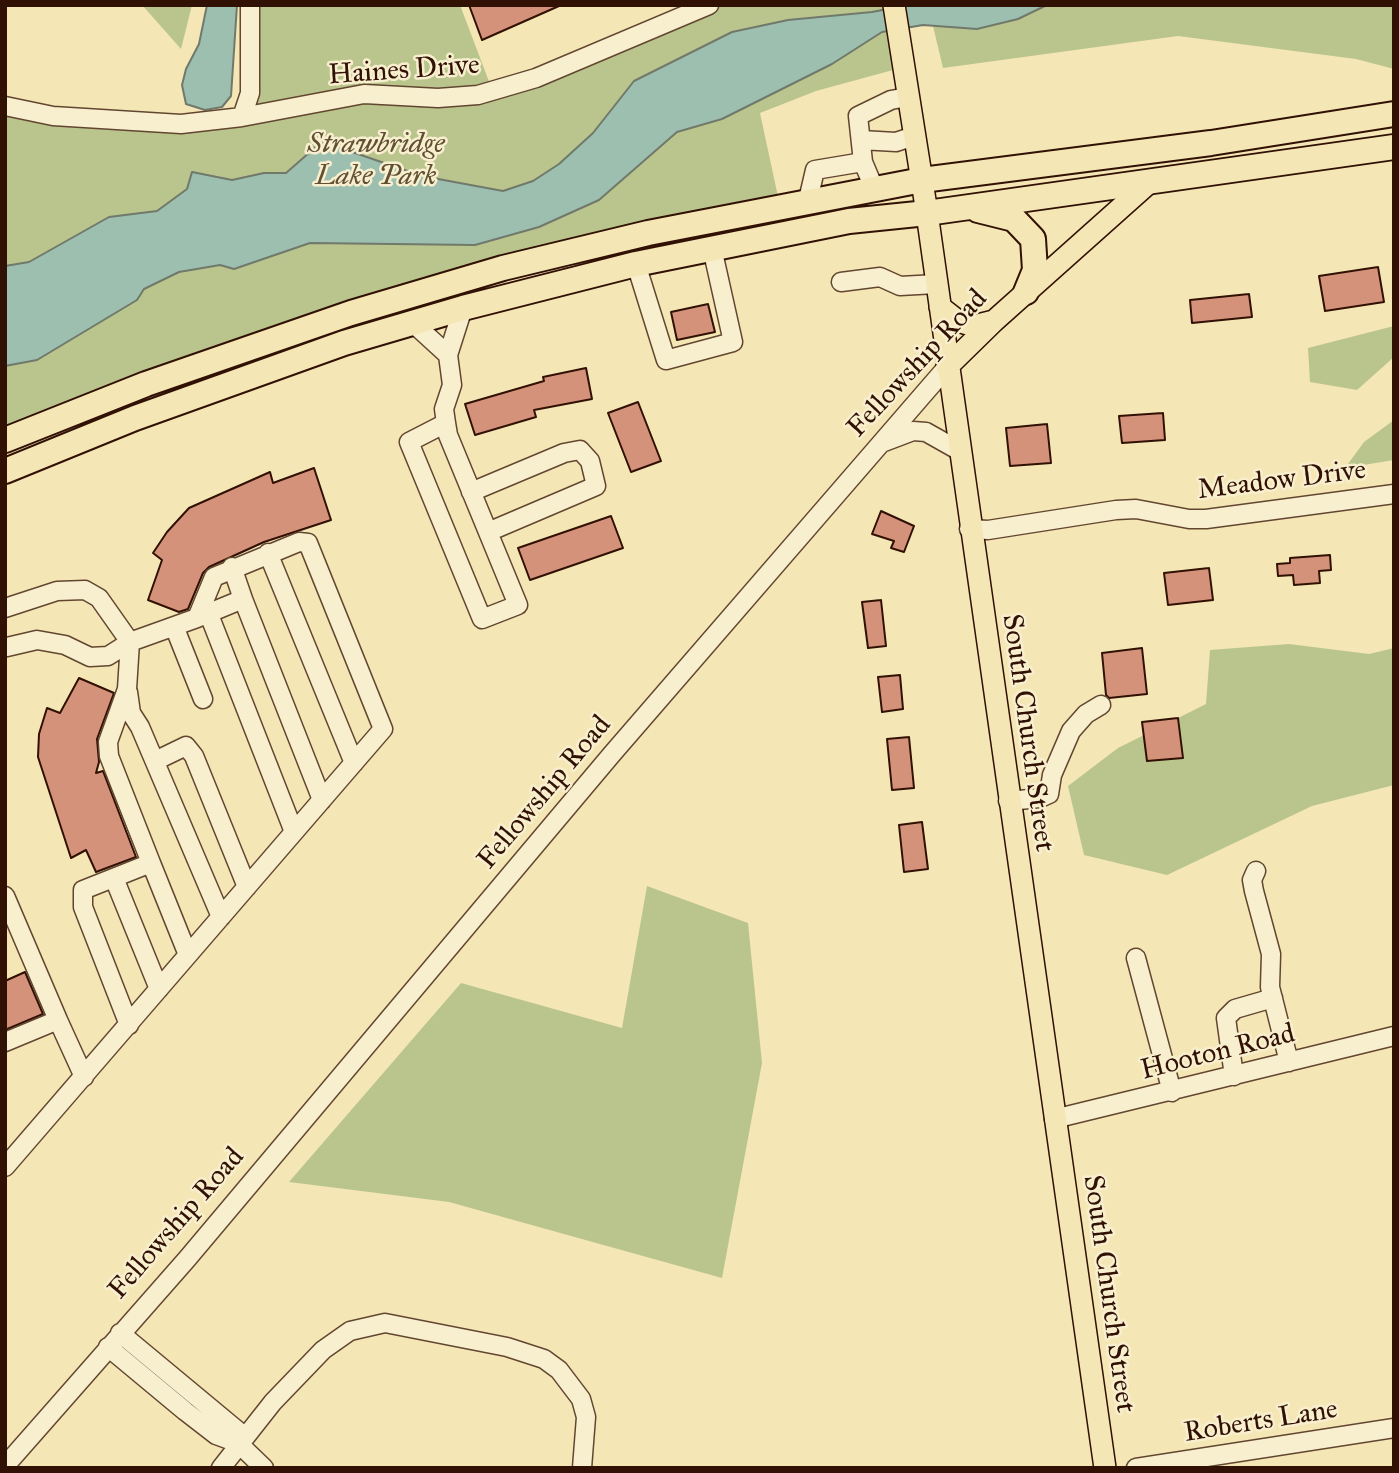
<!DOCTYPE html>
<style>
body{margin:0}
#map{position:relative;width:1399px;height:1473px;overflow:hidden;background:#f5e6b5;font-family:"IM FELL Great Primer",serif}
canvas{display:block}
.frame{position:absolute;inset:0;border:7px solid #311104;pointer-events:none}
</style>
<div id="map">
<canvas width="1399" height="1473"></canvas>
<div class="frame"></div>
</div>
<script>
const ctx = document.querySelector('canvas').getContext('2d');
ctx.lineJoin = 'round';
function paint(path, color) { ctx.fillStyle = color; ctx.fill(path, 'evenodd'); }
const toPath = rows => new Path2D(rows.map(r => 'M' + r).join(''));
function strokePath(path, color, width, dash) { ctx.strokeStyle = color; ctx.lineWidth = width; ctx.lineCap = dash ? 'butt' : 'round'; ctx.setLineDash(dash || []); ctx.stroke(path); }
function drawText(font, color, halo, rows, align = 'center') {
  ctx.font = font + ' "IM FELL Great Primer",serif'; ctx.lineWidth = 5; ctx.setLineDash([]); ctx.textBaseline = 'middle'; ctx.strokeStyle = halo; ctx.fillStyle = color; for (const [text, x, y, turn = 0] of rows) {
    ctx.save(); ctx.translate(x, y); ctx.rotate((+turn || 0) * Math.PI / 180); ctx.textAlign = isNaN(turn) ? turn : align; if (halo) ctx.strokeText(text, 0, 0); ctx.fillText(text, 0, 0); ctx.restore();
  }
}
const green = toPath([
 [142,5,192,5,181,49],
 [240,5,460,5,493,92,712,5,895,5,904,67,816,91,760,113,780,206,503,268,5,440,5,105,53,116,247,115],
 [928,5,1394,5,1394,69,1356,59,1178,36,943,68],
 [1394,326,1394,357,1357,390,1310,382,1308,348],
 [1394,420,1394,460,1345,468,1364,442],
 [1289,644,1369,654,1394,648,1394,785,1312,806,1167,875,1084,855,1068,786,1118,748,1206,704,1210,650],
 [647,886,748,923,762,1063,722,1278,449,1202,289,1182,461,983,622,1028]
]);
const water = toPath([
 [207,5,237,5,231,96,222,107,205,110,186,104,182,85,186,69,199,44,207,5],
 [908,5,1047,5,1018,19,977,29,923,25,882,32,832,64,722,119,677,132,599,200,539,227,475,245,310,243,234,269,220,265,179,272,144,289,137,300,37,360,5,366,5,266,29,262,109,217,157,211,187,189,192,172,232,180,264,173,286,173,318,145,326,143,422,176,503,191,533,181,559,164,593,133,634,81,732,32,788,20,872,12,908,5]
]);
const building = toPath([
 [469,5,558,5,559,6,482,40,469,5],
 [1378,267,1384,302,1325,311,1319,276,1378,267],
 [1249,294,1252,317,1192,323,1190,300,1249,294],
 [708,304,715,332,677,340,671,312,708,304],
 [586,368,592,399,534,410,536,417,475,435,465,404,544,381,543,377,586,368],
 [638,402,661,461,631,472,608,413,638,402],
 [1163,413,1165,440,1122,443,1119,416,1163,413],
 [1047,424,1051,463,1010,466,1006,428,1047,424],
 [314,468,331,520,264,542,209,567,203,573,188,609,179,612,148,600,162,560,153,553,167,532,189,508,270,472,273,483,314,468],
 [881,511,914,526,904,552,891,548,894,541,872,534,881,511],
 [611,516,623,548,530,580,518,548,611,516],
 [1330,555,1331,570,1319,571,1320,583,1294,585,1293,575,1278,576,1277,564,1290,563,1290,558,1330,555],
 [1209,568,1213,600,1168,605,1164,573,1209,568],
 [881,600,886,646,868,648,862,602,881,600],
 [1142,648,1147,694,1109,698,1106,695,1102,653,1142,648],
 [900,675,903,709,882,712,878,677,900,675],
 [79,678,114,693,97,739,99,762,96,773,103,771,136,857,96,872,86,850,71,858,38,757,39,734,47,708,60,713,79,678],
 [1178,718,1183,758,1147,761,1142,722,1178,718],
 [909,737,914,788,892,790,887,739,909,737],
 [922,822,928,869,904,872,899,825,922,822],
 [25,972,43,1014,5,1030,5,981,25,972]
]);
const minor = toPath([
 [5,106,53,116,181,124,242,117,364,94,438,98,478,95,536,78,709,5],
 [242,117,250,93,250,5],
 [861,140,896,142,914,136],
 [863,162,858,116,891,100,907,97],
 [808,200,815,170,863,162,874,188],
 [636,264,666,360,733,342,712,248],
 [841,282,880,277,900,286,936,284],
 [413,323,448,355,463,308],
 [446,423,409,442,482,619,518,605,448,435,446,423,444,409,452,385,448,355],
 [884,442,913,431,926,432,958,450],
 [471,492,564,453,580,450,590,461,596,486,488,532],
 [969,529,988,530,1116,510,1136,509,1189,519,1206,519,1394,494],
 [268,553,354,763],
 [232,567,243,599],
 [5,608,57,591,85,590,99,598,130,642,197,618,214,577,299,542,308,543,383,729,5,1167],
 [208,612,294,832],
 [197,618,243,599,322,800],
 [174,626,203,699],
 [7,647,37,640,65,645,90,657,108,656,130,642],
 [128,692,131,713,140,727,221,917],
 [155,761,186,746,194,756,247,887],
 [1008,801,1040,798,1049,794,1052,775,1071,731,1086,714,1101,705],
 [151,863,188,955],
 [1256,871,1252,880,1254,891,1271,954,1270,987,1289,1062],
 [114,878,159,989],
 [5,896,58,1020,5,1042],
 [1136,958,1172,1092],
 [58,1020,84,1077],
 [129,1025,83,907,83,890,151,863,109,756,108,742,127,689,130,642],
 [1234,1076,1226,1018,1235,1009,1273,998],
 [1054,1119,1394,1036],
 [120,1333,238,1431,238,1443],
 [108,1347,185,1411,216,1435,238,1443,264,1468],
 [5,1466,187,1259,612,754,947,367],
 [221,1468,273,1402,323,1350,350,1331,385,1323,507,1347,544,1359,559,1370,581,1399,586,1417,582,1468],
 [1136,1468,1394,1428]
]);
const major = toPath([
 [894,5,927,213,1105,1468],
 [940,307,958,321,974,326,994,321],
 [947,367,994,321,1152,180]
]);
const highway = toPath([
 [978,210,1014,219,1033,239,1035,270,1026,292],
 [5,440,146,384,351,313,503,268,648,233,922,180,1211,143,1394,114],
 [5,471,135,418,344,343,463,308,636,264,849,221,927,213,1394,147]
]);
const streetNames = [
 ["Haines Drive",404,71,-4],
 ["Fellowship Road",918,364,-47],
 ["Meadow Drive",1282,481,-7],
 ["South Church Street",1027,733,82],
 ["Fellowship Road",545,793,-50],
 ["Hooton Road",1218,1053,-14],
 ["Fellowship Road",177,1224,-49],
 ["South Church Street",1108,1294,82],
 ["Roberts Lane",1261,1422,-9]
];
const parkNames = [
 ["Strawbridge",376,145],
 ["Lake Park",376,177]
];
paint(green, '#bac58e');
paint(water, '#9cbfb0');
strokePath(water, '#71796b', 2);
paint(building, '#d5927b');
strokePath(building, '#311104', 2);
strokePath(minor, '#624630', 21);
strokePath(major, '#311104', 24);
strokePath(highway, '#311104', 28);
strokePath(minor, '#f8efcf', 18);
strokePath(major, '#f5e6b5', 21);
strokePath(highway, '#f5e6b5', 24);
drawText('28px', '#311104', '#f8efcf', streetNames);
drawText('italic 28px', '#615034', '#f8efcf', parkNames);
</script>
